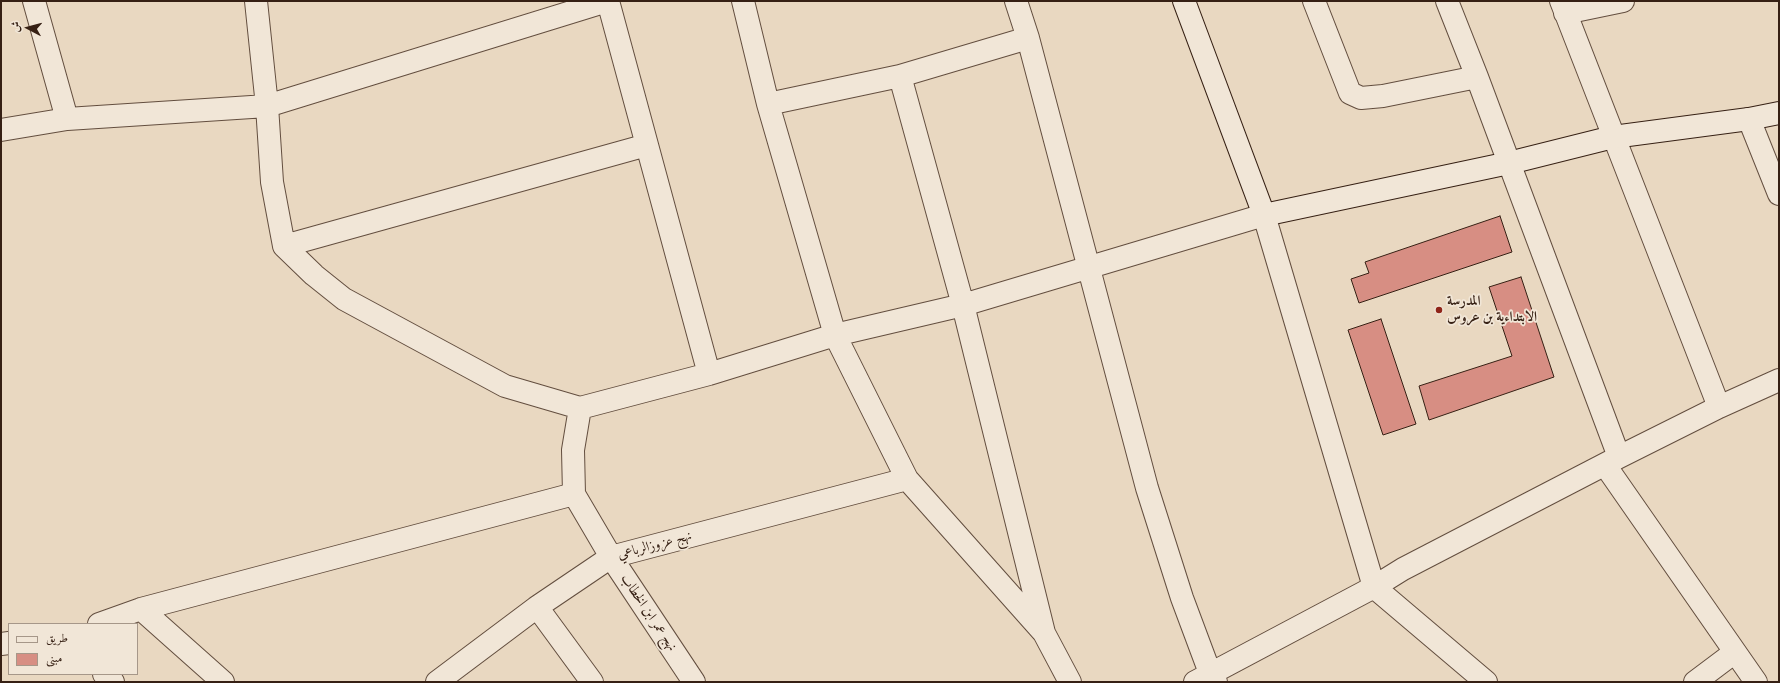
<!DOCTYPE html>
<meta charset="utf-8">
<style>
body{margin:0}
#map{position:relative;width:1780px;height:683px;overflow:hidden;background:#e9d8c1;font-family:"IM FELL Double Pica",Amiri,serif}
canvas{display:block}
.frame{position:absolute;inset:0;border:2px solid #362014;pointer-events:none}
.legend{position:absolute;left:8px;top:623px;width:130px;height:52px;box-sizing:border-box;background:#f1e6d7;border:1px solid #a69789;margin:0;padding:5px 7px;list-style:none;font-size:12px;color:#362014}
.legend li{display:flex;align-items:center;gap:8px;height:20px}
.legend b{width:20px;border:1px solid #a69789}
.north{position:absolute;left:8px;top:8px;width:40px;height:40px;-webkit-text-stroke:3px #f1e6d7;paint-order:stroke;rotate:276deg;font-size:11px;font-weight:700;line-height:16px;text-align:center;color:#362014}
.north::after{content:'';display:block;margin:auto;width:14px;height:18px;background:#362014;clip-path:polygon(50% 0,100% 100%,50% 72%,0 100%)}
</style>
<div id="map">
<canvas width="1780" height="683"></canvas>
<div class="frame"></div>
<ul class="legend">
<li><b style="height:5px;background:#f1e6d7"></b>طريق</li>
<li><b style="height:11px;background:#d78e83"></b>مبنى</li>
</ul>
<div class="north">ش</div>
</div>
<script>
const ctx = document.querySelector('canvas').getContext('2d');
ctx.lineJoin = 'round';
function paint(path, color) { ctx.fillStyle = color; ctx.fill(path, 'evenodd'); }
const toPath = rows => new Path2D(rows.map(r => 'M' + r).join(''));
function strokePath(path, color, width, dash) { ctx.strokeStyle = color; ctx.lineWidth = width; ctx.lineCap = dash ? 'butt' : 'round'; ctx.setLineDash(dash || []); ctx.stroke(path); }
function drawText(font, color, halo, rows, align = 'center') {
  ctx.font = font + ' "IM FELL Double Pica",Amiri,serif'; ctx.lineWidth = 3.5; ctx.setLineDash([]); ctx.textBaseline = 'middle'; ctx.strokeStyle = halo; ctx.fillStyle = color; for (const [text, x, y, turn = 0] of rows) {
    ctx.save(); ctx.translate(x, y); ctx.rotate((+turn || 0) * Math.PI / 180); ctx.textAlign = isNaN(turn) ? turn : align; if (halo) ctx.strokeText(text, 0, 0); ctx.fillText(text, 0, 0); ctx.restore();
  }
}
const building = toPath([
 [1500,216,1512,252,1359,303,1351,279,1369,273,1365,262,1500,216],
 [1521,277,1554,377,1429,420,1419,386,1512,356,1489,287,1521,277],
 [1381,319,1416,424,1383,435,1348,330,1381,319]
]);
const street = toPath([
 [34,1,67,119],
 [256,1,267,106,272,182,284,246,314,275,344,299,505,386,580,408,709,374,835,335,963,305,1264,215,1374,587,1486,682],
 [608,1,709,374],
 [743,1,768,104,835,335,907,479,1044,633],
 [1016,1,1028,38,1147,488,1182,598,1210,673,1216,682],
 [1314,1,1350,93,1361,98,1383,96,1477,77],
 [1447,1,1477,77,1619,457],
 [1561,1,1719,407],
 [1565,13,1623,1],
 [900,76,963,305,1044,633,1070,682],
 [768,104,900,76,1028,38],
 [1749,119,1779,194],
 [1,130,67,119,267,106,607,1],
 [284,246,647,145],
 [580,408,573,450,574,494,611,557,694,682],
 [1605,465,1756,682],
 [537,607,592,682],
 [141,609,223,682],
 [99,624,141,609,574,494],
 [1,644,9,643],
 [104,674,113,682],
 [437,682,537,607,611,557,907,479],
 [1195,682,1374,587,1403,569,1619,457,1719,407,1779,380],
 [1695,682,1735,652]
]);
const secondary = toPath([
 [1184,1,1264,215,1509,163,1613,137,1749,119,1779,113]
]);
const markers = [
 [1439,310,4,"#8f2418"]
];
const poiNames = [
 ["المدرسة",1447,302],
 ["الابتداءية بن عروس",1447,318]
];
const streetNames = [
 ["نهج عزوزالرباعي",655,546,-15],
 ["نهج عمر ابن الخطاب",648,613,56]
];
paint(building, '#d78e83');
strokePath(building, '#362014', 1);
strokePath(street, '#634e3f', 24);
strokePath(secondary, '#362014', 24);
strokePath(street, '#f1e6d7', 22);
strokePath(secondary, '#f1e6d7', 22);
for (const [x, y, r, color] of markers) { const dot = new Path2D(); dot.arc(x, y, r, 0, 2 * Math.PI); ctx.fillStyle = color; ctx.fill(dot); strokePath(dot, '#f1e6d7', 1.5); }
drawText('bold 14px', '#362014', '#f1e6d7', poiNames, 'left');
drawText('14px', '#362014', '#f1e6d7', streetNames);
</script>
